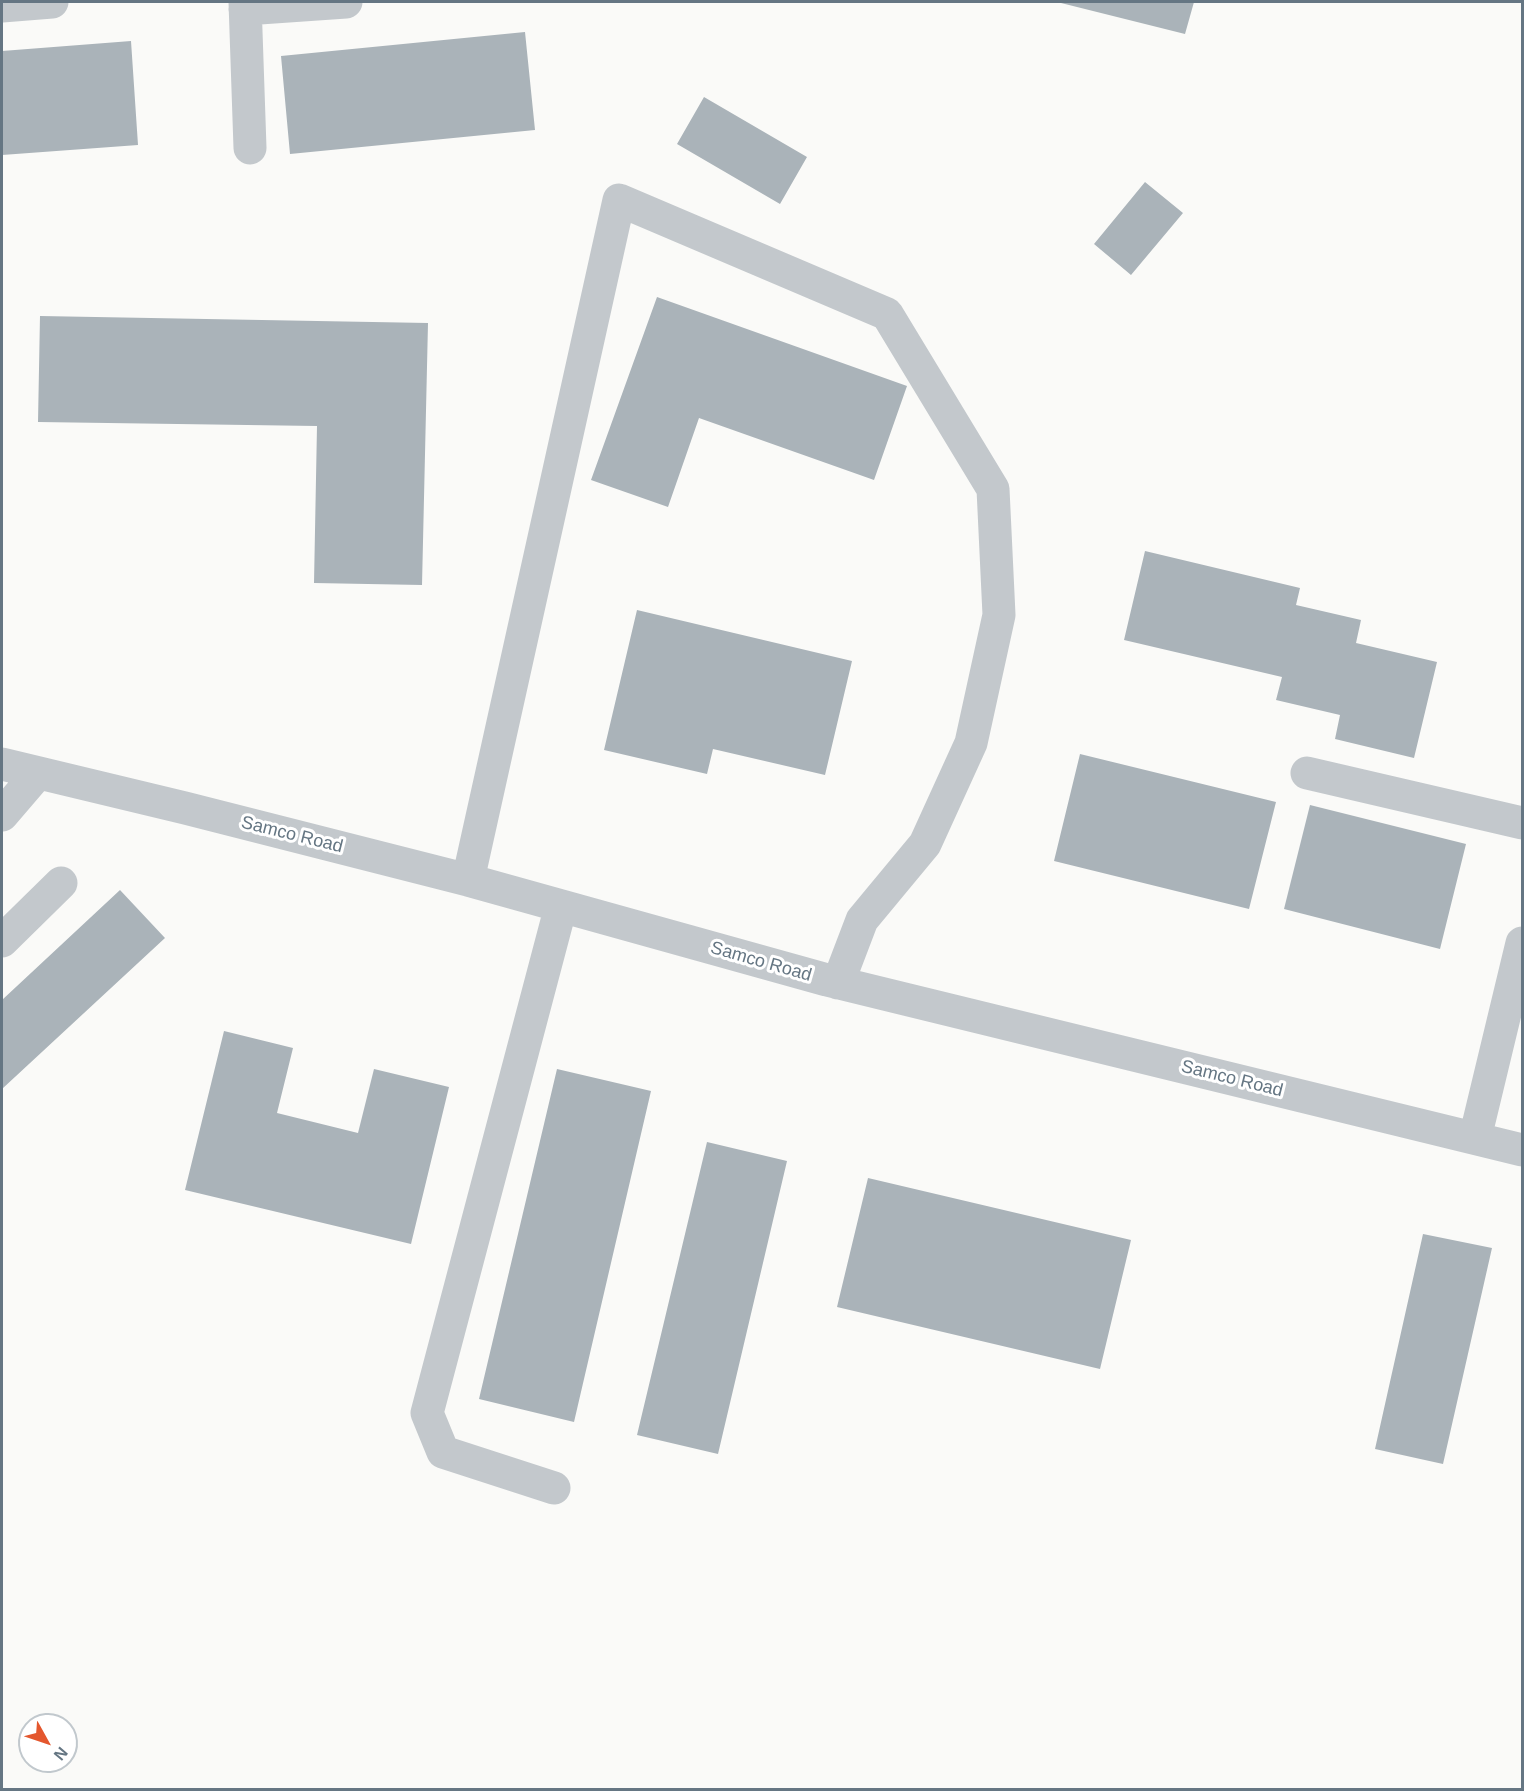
<!DOCTYPE html>
<style>
body{margin:0}
#map{position:relative;width:1524px;height:1791px;overflow:hidden;background:#fafaf8;font-family:Arial,sans-serif}
canvas{display:block}
.frame{position:absolute;inset:0;border:3px solid #657683;pointer-events:none}
.north{position:absolute;left:18px;top:1713px;width:60px;height:60px;box-sizing:border-box;background:#fff;border:2px solid #c1c8cd;border-radius:50%;rotate:130deg;font-size:16px;font-weight:700;line-height:24px;text-align:center;color:#657683}
.north::after{content:'';display:block;margin:auto;width:21px;height:27px;background:#e4572e;clip-path:polygon(50% 0,100% 100%,50% 72%,0 100%)}
</style>
<div id="map">
<canvas width="1524" height="1791"></canvas>
<div class="frame"></div>
<div class="north">N</div>
</div>
<script>
const ctx = document.querySelector('canvas').getContext('2d');
ctx.lineJoin = 'round';
function paint(path, color) { ctx.fillStyle = color; ctx.fill(path, 'evenodd'); }
const toPath = rows => new Path2D(rows.map(r => 'M' + r).join(''));
function strokePath(path, color, width, dash) { ctx.strokeStyle = color; ctx.lineWidth = width; ctx.lineCap = dash ? 'butt' : 'round'; ctx.setLineDash(dash || []); ctx.stroke(path); }
function drawText(font, color, halo, rows, align = 'center') {
  ctx.font = font + ' Arial,sans-serif'; ctx.lineWidth = 6; ctx.setLineDash([]); ctx.textBaseline = 'middle'; ctx.strokeStyle = halo; ctx.fillStyle = color; for (const [text, x, y, turn = 0] of rows) {
    ctx.save(); ctx.translate(x, y); ctx.rotate((+turn || 0) * Math.PI / 180); ctx.textAlign = isNaN(turn) ? turn : align; if (halo) ctx.strokeText(text, 0, 0); ctx.fillText(text, 0, 0); ctx.restore();
  }
}
const building = toPath([
 [1057,2,1194,2,1185,34],
 [525,32,535,130,290,154,281,56],
 [131,41,138,145,2,155,2,51],
 [704,97,807,157,780,204,677,144],
 [1145,182,1183,213,1131,275,1094,244],
 [657,297,907,386,874,480,699,418,668,507,591,480],
 [40,316,428,323,422,585,314,583,317,426,38,422],
 [1145,551,1300,588,1296,605,1361,620,1356,643,1437,662,1414,758,1335,739,1340,715,1276,700,1282,677,1124,640],
 [637,610,852,661,825,775,713,749,707,774,604,750],
 [1080,754,1276,802,1249,909,1054,861],
 [1310,805,1466,844,1440,949,1284,909],
 [120,890,165,938,2,1089,2,1000],
 [224,1031,293,1048,277,1113,358,1133,374,1069,449,1087,411,1244,185,1190],
 [557,1069,651,1091,574,1422,479,1399],
 [707,1142,787,1161,718,1454,637,1435],
 [868,1178,1131,1240,1100,1369,837,1307],
 [1423,1234,1492,1248,1443,1464,1375,1449]
]);
const minor = toPath([
 [245,2,250,148],
 [2,6,52,2],
 [245,9,346,2],
 [2,764,185,808,468,880,827,980,1522,1150],
 [1307,773,1522,823],
 [2,815,38,773],
 [468,880,619,200,887,314,993,489,999,615,971,743,925,844,862,920,838,983],
 [2,941,61,883],
 [1475,1138,1522,943],
 [554,1488,443,1452,427,1413,561,906]
]);
const streetNames = [
 ["Samco Road",292,835,14],
 ["Samco Road",761,962,16],
 ["Samco Road",1232,1079,14]
];
paint(building, '#aab3b9');
strokePath(minor, '#c3c8cc', 33);
drawText('18px', '#657683', '#fff', streetNames);
</script>
